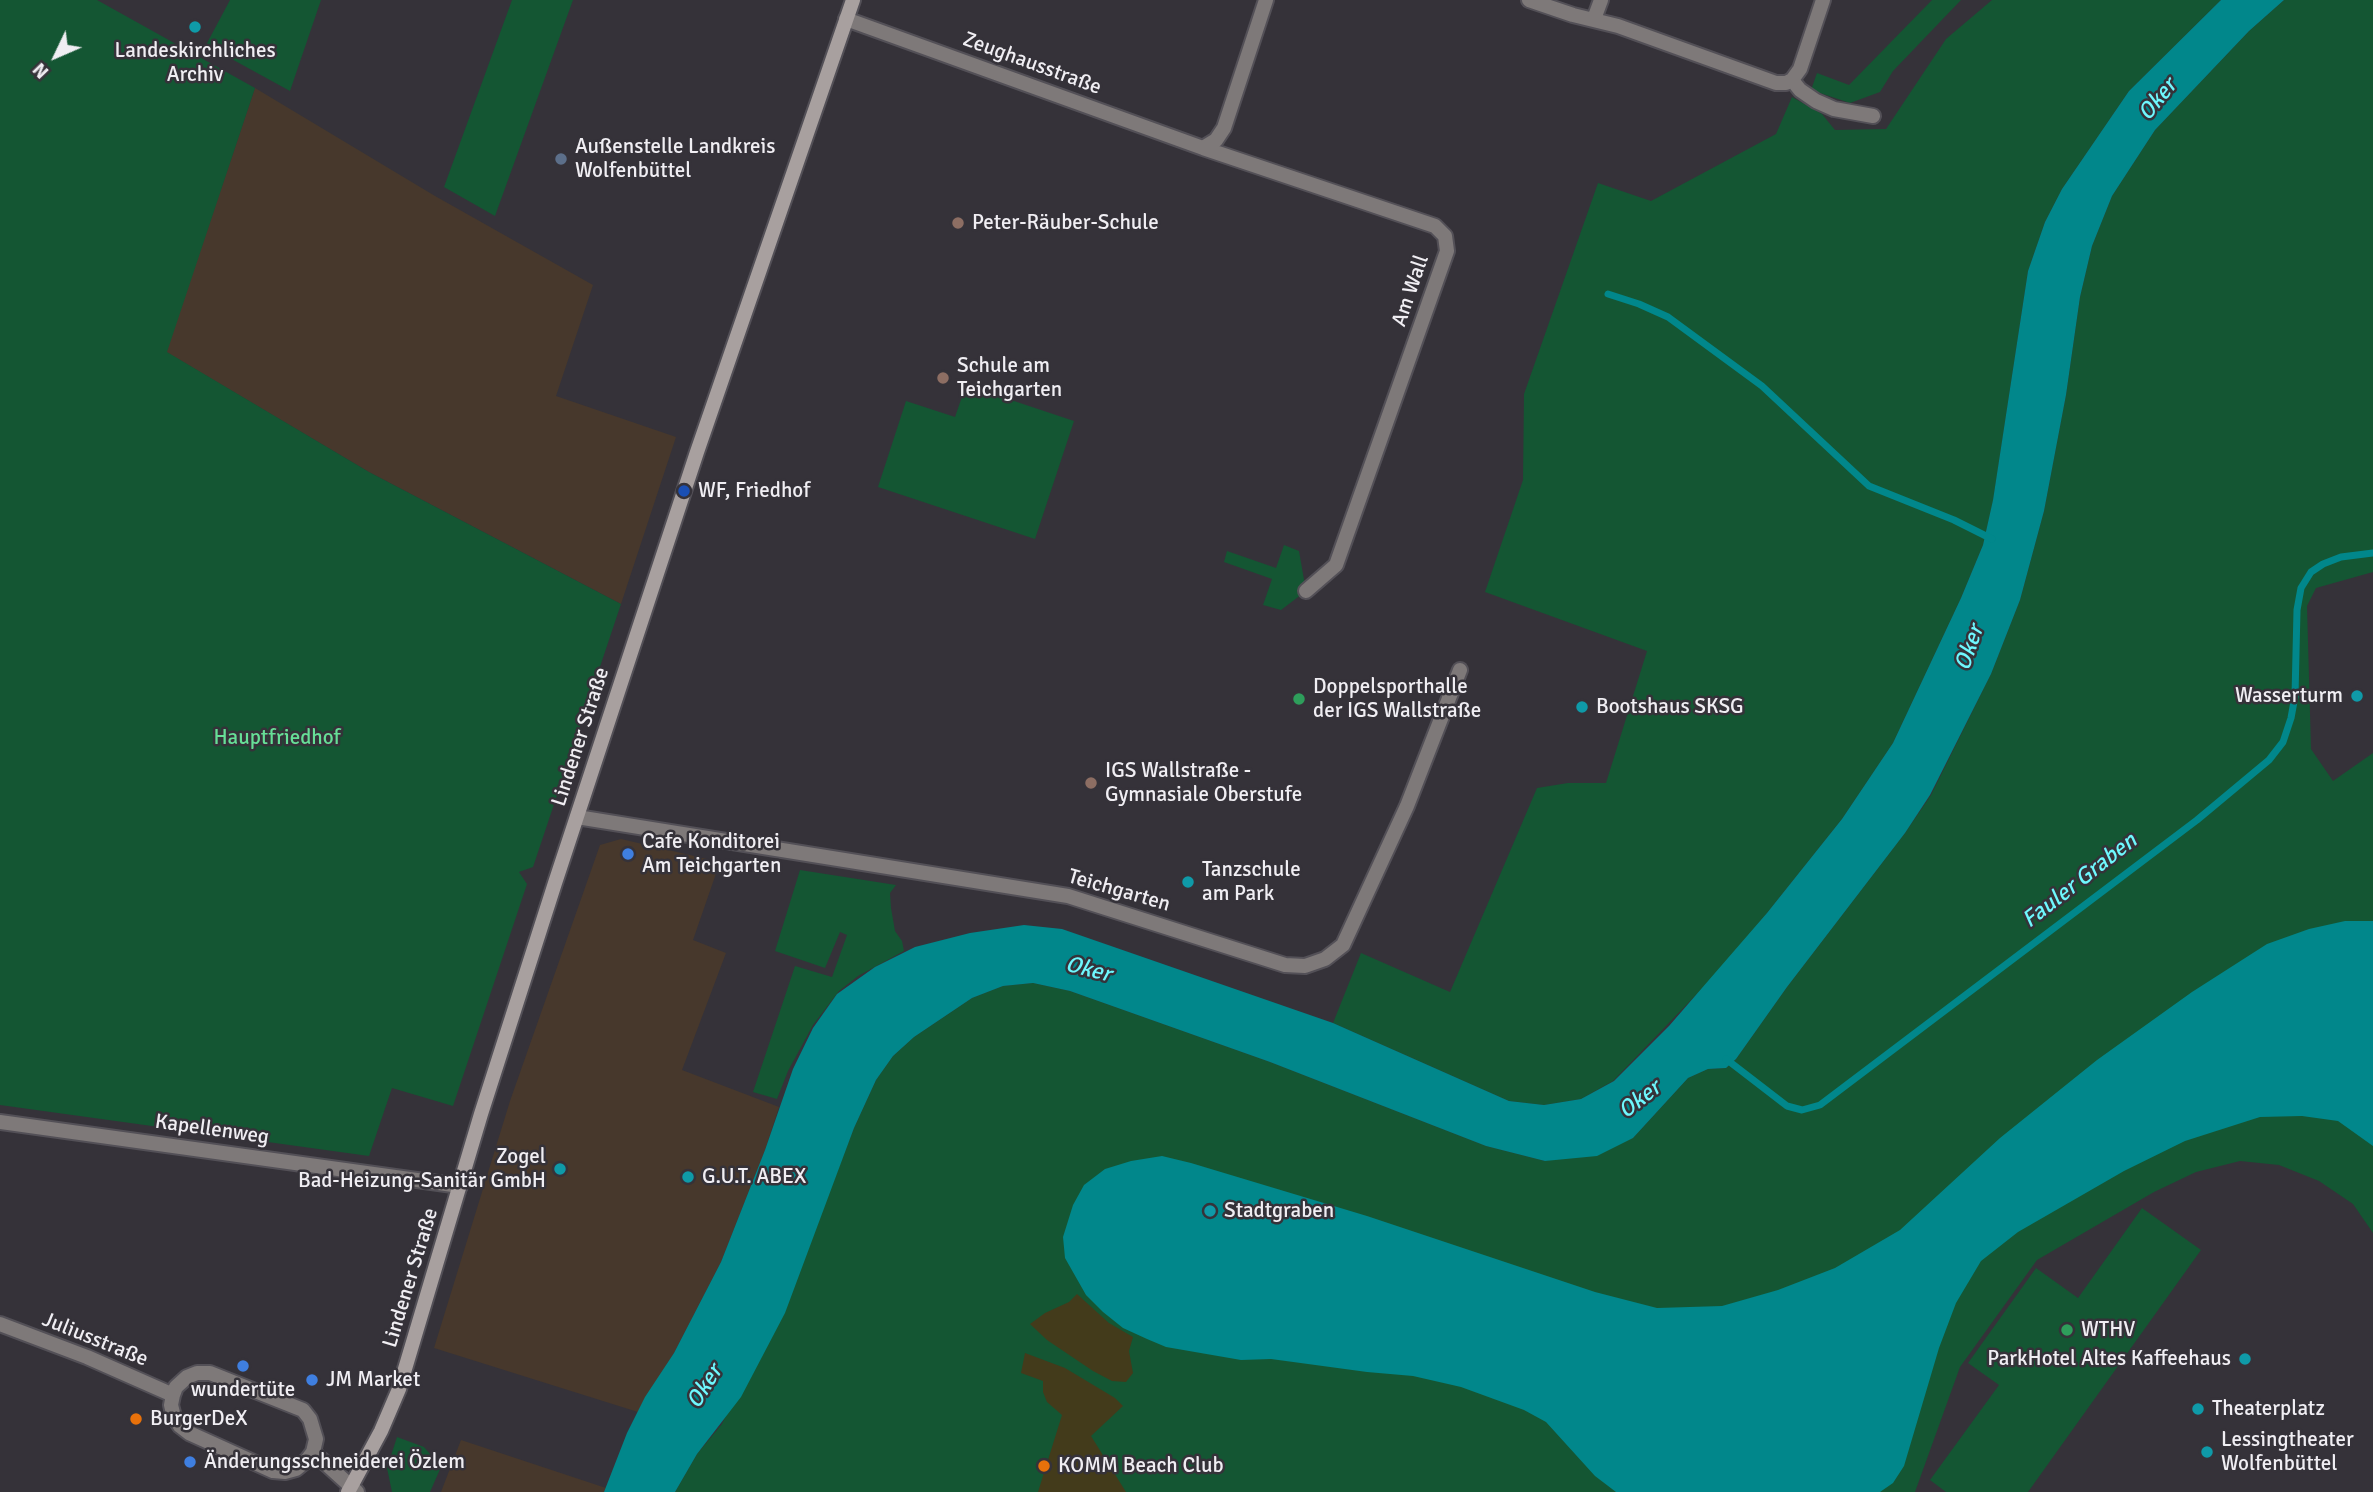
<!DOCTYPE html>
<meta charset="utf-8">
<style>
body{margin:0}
#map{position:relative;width:2373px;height:1492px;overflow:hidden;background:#353239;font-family:Signika,sans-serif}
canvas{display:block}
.north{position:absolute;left:21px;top:21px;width:70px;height:70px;-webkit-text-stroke:5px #353239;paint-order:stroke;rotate:226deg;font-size:19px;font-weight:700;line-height:28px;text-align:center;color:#f0eef3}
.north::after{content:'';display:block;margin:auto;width:24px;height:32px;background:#f0eef3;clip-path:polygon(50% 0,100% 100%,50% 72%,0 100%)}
</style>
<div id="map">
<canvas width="2373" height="1492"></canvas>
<div class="north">N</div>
</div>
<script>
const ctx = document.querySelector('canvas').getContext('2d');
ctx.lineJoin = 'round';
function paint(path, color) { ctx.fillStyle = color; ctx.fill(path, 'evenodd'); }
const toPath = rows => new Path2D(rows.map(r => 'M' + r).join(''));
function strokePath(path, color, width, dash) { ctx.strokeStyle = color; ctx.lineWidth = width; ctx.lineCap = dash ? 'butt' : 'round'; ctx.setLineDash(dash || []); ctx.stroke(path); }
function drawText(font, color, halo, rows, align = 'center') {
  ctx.font = font + ' Signika,sans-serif'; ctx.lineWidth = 5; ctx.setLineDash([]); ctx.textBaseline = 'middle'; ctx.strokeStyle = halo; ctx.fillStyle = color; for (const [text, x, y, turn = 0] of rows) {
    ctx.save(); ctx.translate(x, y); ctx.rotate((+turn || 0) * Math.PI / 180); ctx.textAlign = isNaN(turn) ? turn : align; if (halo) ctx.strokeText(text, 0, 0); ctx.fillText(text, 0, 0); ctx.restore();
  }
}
const commercial = toPath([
 [255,88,435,196,593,285,556,396,676,437,621,604,369,472,166,352],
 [621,839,720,862,693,940,726,953,682,1070,779,1107,765,1150,721,1262,674,1353,638,1412,434,1348,510,1101,600,845],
 [461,1440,606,1488,604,1492,441,1492]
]);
const green = toPath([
 [0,0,97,0,255,88,167,352,369,472,621,604,533,867,519,872,527,884,453,1106,392,1088,369,1156,0,1105],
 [230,0,321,0,290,91,206,45],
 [512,0,573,0,495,216,444,187],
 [1932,0,1961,0,1893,71,1880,92,1850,103,1811,90,1817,73,1849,85],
 [1992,0,2221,0,2129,91,2062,189,2045,222,2028,271,1993,501,1983,545,1961,598,1893,743,1842,819,1767,913,1716,974,1613,1081,1581,1099,1544,1105,1509,1101,1333,1023,1361,953,1450,992,1537,788,1568,783,1606,783,1647,651,1485,592,1523,480,1524,394,1598,183,1651,201,1776,134,1792,97,1822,114,1835,130,1886,129,1946,39],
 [2284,0,2373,0,2373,572,2316,588,2307,606,2311,749,2333,781,2373,753,2373,1233,2353,1204,2319,1181,2279,1165,2240,1161,2196,1172,2154,1192,2037,1260,1960,1367,1915,1492,675,1492,697,1454,722,1424,823,1208,854,1128,876,1080,893,1056,914,1037,972,998,1003,986,1033,983,1070,991,1270,1062,1486,1146,1545,1161,1633,1138,1688,1078,1708,1069,1726,1068,1736,1059,1787,987,1905,833,1931,795,1991,674,2020,600,2044,511,2066,395,2080,297,2092,246,2112,196,2155,130,2249,31],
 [966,385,1074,421,1035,539,878,487,906,401,955,417],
 [1284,545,1299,551,1306,591,1281,610,1263,605,1272,579,1224,562,1227,551,1276,568],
 [800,870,896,885,890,893,891,908,895,931,902,941,904,951,858,976,839,991,813,1025,788,1071,777,1099,753,1092,795,966,832,977,847,935,840,932,825,968,775,951],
 [2142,1208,2201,1250,2028,1492,1946,1492,1930,1480,1999,1385,1968,1363,2036,1268,2078,1298],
 [397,1437,424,1447,441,1467,430,1492,392,1492,387,1468]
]);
const sand = toPath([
 [1077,1294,1109,1323,1133,1337,1129,1351,1133,1373,1126,1382,1112,1381,1093,1371,1047,1340,1030,1324,1045,1313,1069,1302],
 [1025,1353,1065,1368,1115,1398,1123,1406,1091,1436,1126,1492,1038,1492,1062,1415,1047,1402,1043,1392,1043,1381,1021,1373]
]);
const water = toPath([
 [2221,0,2284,0,2249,31,2155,130,2112,196,2092,246,2080,297,2066,395,2044,511,2020,600,1991,674,1930,795,1905,833,1787,987,1736,1059,1726,1068,1708,1069,1688,1078,1633,1138,1597,1156,1545,1161,1486,1146,1270,1062,1070,991,1033,983,1003,986,972,998,914,1037,893,1056,876,1080,854,1128,785,1313,741,1397,697,1454,675,1492,604,1492,627,1433,645,1397,674,1353,721,1262,765,1150,793,1069,813,1028,837,994,875,967,915,947,970,933,1024,925,1062,929,1333,1023,1509,1101,1544,1105,1581,1099,1614,1081,1669,1026,1767,913,1842,819,1893,743,1961,598,1983,545,1993,500,2028,271,2045,222,2062,189,2129,91],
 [2345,921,2373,921,2373,1146,2338,1121,2302,1116,2260,1117,2185,1141,2124,1171,2018,1232,1981,1261,1956,1303,1939,1348,1904,1466,1893,1483,1880,1492,1616,1492,1595,1476,1546,1422,1524,1410,1461,1387,1413,1376,1367,1372,1271,1359,1241,1360,1166,1347,1147,1339,1123,1328,1103,1312,1086,1295,1065,1258,1063,1237,1073,1205,1084,1185,1105,1169,1131,1161,1162,1156,1191,1163,1367,1216,1595,1292,1657,1308,1722,1306,1778,1290,1835,1268,1900,1230,2000,1138,2097,1060,2192,992,2267,944,2309,929]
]);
const stream = toPath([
 [1608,294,1639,304,1668,317,1762,386,1869,486,1954,520,1992,539],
 [1726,1059,1787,1106,1802,1110,1820,1105,2197,820,2269,760,2283,742,2291,718,2295,696,2297,610,2301,588,2311,572,2323,564,2341,557,2373,553]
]);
const street = toPath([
 [1529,0,1573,15,1618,26,1776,83,1786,83,1792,80],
 [846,19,1203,148,1435,226,1445,236,1447,251,1336,565,1306,591],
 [1594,19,1601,0],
 [1792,80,1800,90,1816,101,1834,109,1873,116],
 [1792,80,1800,69,1823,0],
 [1203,148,1216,140,1224,128,1266,0],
 [577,817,1068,896,1285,965,1305,966,1325,959,1343,945,1407,806,1460,670],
 [0,1122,460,1186],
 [0,1324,87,1357,173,1395],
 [197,1373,210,1373,303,1410,310,1419,316,1439,313,1452,307,1460,296,1469,285,1472,273,1471,189,1433,180,1426,174,1417,171,1405,173,1395,176,1387,187,1377,197,1373],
 [313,1452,357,1492]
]);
const secondary = toPath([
 [348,1492,381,1431,399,1389,481,1114,555,883,697,452,853,0]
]);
const markers = [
 [195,27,7,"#0f9aa8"],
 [561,159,7,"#5c6f8a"],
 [958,223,7,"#8d6e63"],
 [943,378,7,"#8d6e63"],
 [684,491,7,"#1a4fb4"],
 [2357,696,7,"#0f9aa8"],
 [1299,699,7,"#2e9e5b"],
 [1582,707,7,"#0f9aa8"],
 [1091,783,7,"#8d6e63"],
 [628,854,7,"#3f7fe0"],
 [1188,882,7,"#0f9aa8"],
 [560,1169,7,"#0f9aa8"],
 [688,1177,7,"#0f9aa8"],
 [1210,1211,7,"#0f9aa8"],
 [2067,1330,7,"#2e9e5b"],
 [2245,1359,7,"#0f9aa8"],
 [243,1366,7,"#3f7fe0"],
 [312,1380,7,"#3f7fe0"],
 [2198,1409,7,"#0f9aa8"],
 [136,1419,7,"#e8710a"],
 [2207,1452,7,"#0f9aa8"],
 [190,1462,7,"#3f7fe0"],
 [1044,1466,7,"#e8710a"]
];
const poiNames = [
 ["Landeskirchliches",195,51,"center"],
 ["Archiv",195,75,"center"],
 ["Außenstelle Landkreis",575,147],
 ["Wolfenbüttel",575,171],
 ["Peter-Räuber-Schule",972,223],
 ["Schule am",957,366],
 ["Teichgarten",957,390],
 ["WF, Friedhof",698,491],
 ["Doppelsporthalle",1313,687],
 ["der IGS Wallstraße",1313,711],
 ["Wasserturm",2343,696,"right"],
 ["Bootshaus SKSG",1596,707],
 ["IGS Wallstraße -",1105,771],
 ["Gymnasiale Oberstufe",1105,795],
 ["Cafe Konditorei",642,842],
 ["Am Teichgarten",642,866],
 ["Tanzschule",1202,870],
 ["am Park",1202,894],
 ["Zogel",546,1157,"right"],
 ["Bad-Heizung-Sanitär GmbH",546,1181,"right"],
 ["G.U.T. ABEX",702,1177],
 ["Stadtgraben",1224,1211],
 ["WTHV",2081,1330],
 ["ParkHotel Altes Kaffeehaus",2231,1359,"right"],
 ["JM Market",326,1380],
 ["wundertüte",243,1390,"center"],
 ["Theaterplatz",2212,1409],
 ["BurgerDeX",150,1419],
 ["Lessingtheater",2221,1440],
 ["Wolfenbüttel",2221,1464],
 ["Änderungsschneiderei Özlem",204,1462],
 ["KOMM Beach Club",1058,1466]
];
const streetNames = [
 ["Zeughausstraße",1032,64,20],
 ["Am Wall",1411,291,-71],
 ["Lindener Straße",581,737,-72],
 ["Teichgarten",1119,891,16],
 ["Kapellenweg",212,1130,8],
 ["Lindener Straße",411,1278,-73],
 ["Juliusstraße",95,1340,22]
];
const parkNames = [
 ["Hauptfriedhof",277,738]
];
const waterNames = [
 ["Oker",2158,100,-51],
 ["Oker",1970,648,-71],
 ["Fauler Graben",2080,881,-38],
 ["Oker",1088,970,14],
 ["Oker",1640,1100,-38],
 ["Oker",705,1387,-58]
];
paint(commercial, '#47382c');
paint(green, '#145633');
paint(sand, '#433b1b');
paint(water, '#01878b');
strokePath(stream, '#01878b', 7);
strokePath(street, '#535057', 18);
strokePath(secondary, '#535057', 18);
strokePath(street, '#7e7979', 14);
strokePath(secondary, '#a8a09f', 14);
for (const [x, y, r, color] of markers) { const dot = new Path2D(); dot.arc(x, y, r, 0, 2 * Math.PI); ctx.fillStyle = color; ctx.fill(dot); strokePath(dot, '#353239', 2.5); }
drawText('21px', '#f0eef3', '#353239', poiNames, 'left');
drawText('21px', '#f0eef3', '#353239', streetNames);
drawText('21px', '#66df97', '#353239', parkNames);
drawText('italic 23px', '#6ef8fe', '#353239', waterNames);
</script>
